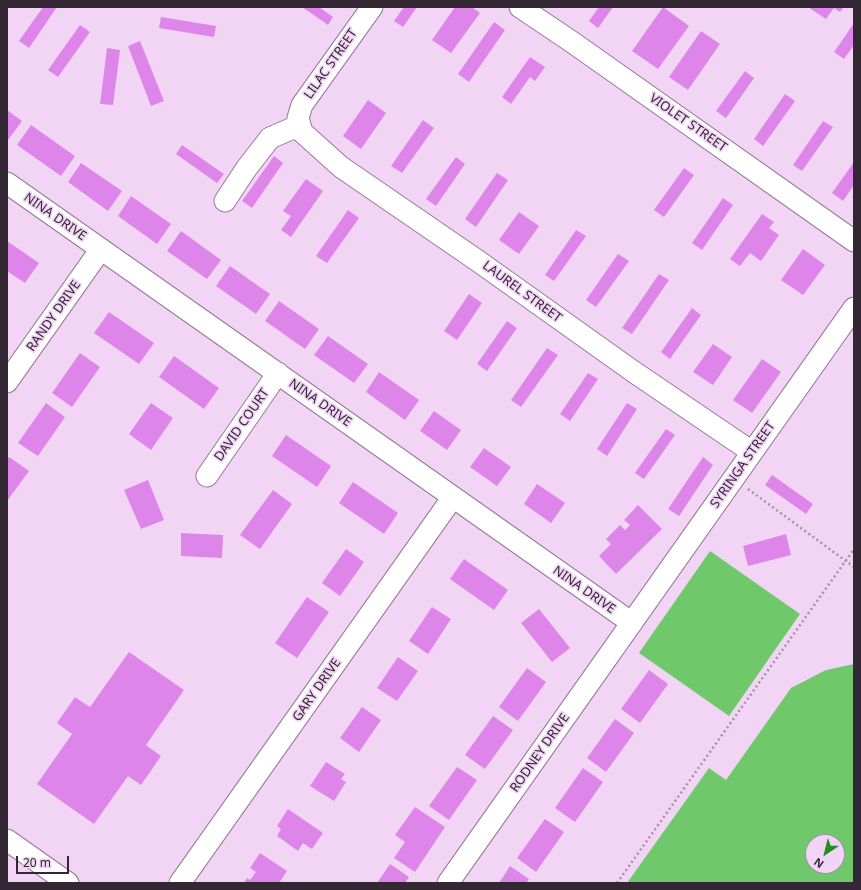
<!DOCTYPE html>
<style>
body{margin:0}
#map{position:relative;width:861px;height:890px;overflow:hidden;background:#f2d5f5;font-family:"Noto Sans",sans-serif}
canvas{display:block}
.frame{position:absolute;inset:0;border:8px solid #322733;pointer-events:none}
.north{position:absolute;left:805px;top:834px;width:40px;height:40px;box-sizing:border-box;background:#f2d5f5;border:1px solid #a58fa7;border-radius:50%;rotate:215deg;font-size:11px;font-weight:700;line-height:16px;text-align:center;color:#322733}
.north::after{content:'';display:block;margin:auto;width:14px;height:18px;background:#1e911d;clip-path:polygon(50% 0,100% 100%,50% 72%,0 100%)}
.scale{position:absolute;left:16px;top:856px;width:53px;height:18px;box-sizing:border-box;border:2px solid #322733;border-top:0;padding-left:5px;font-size:12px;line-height:14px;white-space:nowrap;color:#322733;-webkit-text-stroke:3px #f2d5f5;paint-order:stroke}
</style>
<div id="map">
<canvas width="861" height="890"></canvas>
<div class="frame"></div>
<div class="north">N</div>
<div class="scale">20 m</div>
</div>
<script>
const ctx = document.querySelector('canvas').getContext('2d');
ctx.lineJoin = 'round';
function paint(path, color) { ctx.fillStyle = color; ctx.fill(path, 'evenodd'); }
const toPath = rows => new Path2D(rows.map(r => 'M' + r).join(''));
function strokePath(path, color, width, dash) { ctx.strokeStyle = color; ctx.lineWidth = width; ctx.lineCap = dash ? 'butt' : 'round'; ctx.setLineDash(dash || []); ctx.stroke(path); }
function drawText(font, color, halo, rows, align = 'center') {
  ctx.font = font + ' "Noto Sans",sans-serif'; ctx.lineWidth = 3.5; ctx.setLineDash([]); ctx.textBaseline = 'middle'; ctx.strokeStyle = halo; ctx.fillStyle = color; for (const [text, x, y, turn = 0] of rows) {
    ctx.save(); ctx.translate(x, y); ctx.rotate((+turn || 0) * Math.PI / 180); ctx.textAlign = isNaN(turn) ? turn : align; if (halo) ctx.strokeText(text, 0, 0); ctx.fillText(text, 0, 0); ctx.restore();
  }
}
const green = toPath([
 [710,551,800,614,729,716,639,653],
 [854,664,854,883,627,883,709,768,726,780,791,688,826,670],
 [813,842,837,842,837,866,813,866]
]);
const building = toPath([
 [43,7,57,7,29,48,19,41],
 [302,7,319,7,333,17,328,25],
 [404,7,417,7,403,27,394,21],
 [455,7,472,7,480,13,451,53,432,40],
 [599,7,613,7,598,28,589,21],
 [663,7,689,26,658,69,632,51],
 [808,7,844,7,840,12,834,8,826,19],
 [161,17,216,26,214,37,159,28],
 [494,22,505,30,469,82,458,74],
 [854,23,854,45,844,59,834,52],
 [80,25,90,32,58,77,48,70],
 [701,31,720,44,688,90,669,77],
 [140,41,164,101,151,106,128,46],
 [107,48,120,50,113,105,100,104],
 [530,57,545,67,535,81,530,77,511,104,502,97],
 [745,71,754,78,726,118,716,111],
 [785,94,795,101,763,146,754,139],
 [368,100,386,113,361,149,343,136],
 [7,110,22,121,8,140,7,139],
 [423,120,434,128,402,173,391,166],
 [823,121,833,127,802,171,793,165],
 [31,125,75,156,61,176,17,145],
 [182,145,224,174,217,183,176,154],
 [274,156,283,163,252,208,242,201],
 [456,157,465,164,436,206,426,199],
 [854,162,854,185,843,201,832,193],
 [81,163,122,191,108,211,68,182],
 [684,168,694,175,664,217,654,210],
 [497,173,508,180,476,227,465,219],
 [306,179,323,191,291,237,281,230,291,216,283,211],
 [131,196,171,224,157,244,118,216],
 [723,198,733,205,702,250,692,243],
 [348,210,359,218,327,263,316,256],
 [519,212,539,226,519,254,499,240],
 [762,214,774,222,769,228,779,235,761,261,750,253,740,266,730,259],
 [576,230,586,236,554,281,545,275],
 [181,231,221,260,207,279,167,251],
 [7,241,39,263,25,283,7,271],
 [803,249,825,265,803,295,781,280],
 [618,254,629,261,596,307,586,300],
 [230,266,270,294,256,314,216,286],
 [659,274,669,280,632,334,622,328],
 [469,294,482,303,457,340,444,331],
 [279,301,319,329,305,349,265,321],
 [692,308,701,315,670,359,661,352],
 [109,312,154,343,139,364,94,333],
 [507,321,517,328,487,371,477,364],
 [328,336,368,364,354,383,314,355],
 [713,344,732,357,713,385,693,372],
 [547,348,558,355,521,407,511,400],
 [80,353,100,367,72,407,52,393],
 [174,356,219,388,204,409,159,377],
 [762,359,781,372,752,413,733,400],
 [379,372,419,400,405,420,366,392],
 [588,373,598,379,570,421,560,414],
 [46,403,65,417,38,456,18,443],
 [151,403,173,418,151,450,129,434],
 [627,403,637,409,607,456,597,449],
 [434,411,461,430,447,450,420,431],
 [666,429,675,435,644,479,635,473],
 [286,435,331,466,317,487,272,456],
 [484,448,511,467,497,486,470,467],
 [9,457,29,471,7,501,7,460],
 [703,457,713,465,679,516,668,509],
 [772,475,813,504,806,514,765,485],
 [148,480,164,520,141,529,124,490],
 [353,482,398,513,384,534,339,503],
 [537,484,565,503,551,523,524,504],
 [273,490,292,504,260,549,240,535],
 [638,505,662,529,616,574,599,556,611,544,606,539,620,525,625,530,630,525,624,520],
 [181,533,223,535,222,558,181,556],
 [786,534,791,555,748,566,743,546],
 [346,549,364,562,340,596,322,583],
 [464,559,508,590,494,610,450,579],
 [307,597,329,612,297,658,275,643],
 [432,607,451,619,428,654,409,641],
 [539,609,570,648,552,662,521,623],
 [129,652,184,690,146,745,161,756,141,785,128,776,94,824,37,784,72,734,57,723,75,697,90,707],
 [398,657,418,671,397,701,377,688],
 [527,668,546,682,518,721,499,707],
 [649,670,668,684,640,723,621,709],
 [362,707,381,720,359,752,340,738],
 [493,716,513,730,485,769,465,755],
 [615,719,634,733,606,772,587,758],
 [326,762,345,774,341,779,346,782,334,801,310,786],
 [457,767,477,780,449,820,429,806],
 [583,768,603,782,575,822,555,808],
 [415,807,445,827,415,872,394,858,405,842,395,835],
 [288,809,323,833,312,849,303,843,298,851,277,836,281,829,277,826],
 [545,819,564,832,536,872,517,858],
 [260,853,287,871,279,883,244,883,247,878,250,880,256,872,250,868],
 [390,864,409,877,405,883,377,883],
 [510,866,529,879,526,883,499,883]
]);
const path = toPath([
 [748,489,854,567],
 [617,883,854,549]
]);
const minor = toPath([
 [372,7,302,105,298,118,302,132,341,167,478,261,634,372,752,452],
 [520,7,572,42,854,241],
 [7,183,632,623],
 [225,201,246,169,270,138,300,125],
 [7,382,101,249],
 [207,476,278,373],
 [7,840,68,883],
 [180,883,453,497],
 [448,883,854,308]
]);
const streetNames = [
 ["LILAC STREET",331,64,-55],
 ["VIOLET STREET",688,123,35],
 ["NINA DRIVE",55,217,35],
 ["LAUREL STREET",522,292,36],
 ["RANDY DRIVE",54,316,-55],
 ["NINA DRIVE",320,403,35],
 ["DAVID COURT",242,425,-55],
 ["SYRINGA STREET",743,465,-55],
 ["NINA DRIVE",584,590,35],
 ["GARY DRIVE",317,690,-55],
 ["RODNEY DRIVE",540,753,-55]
];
paint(green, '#6fc96a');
paint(building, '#de85ea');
strokePath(minor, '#947a97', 23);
strokePath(path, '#a690a8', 2.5, [2, 3]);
strokePath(minor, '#fff', 21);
drawText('13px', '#322733', '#f2d5f5', streetNames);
</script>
